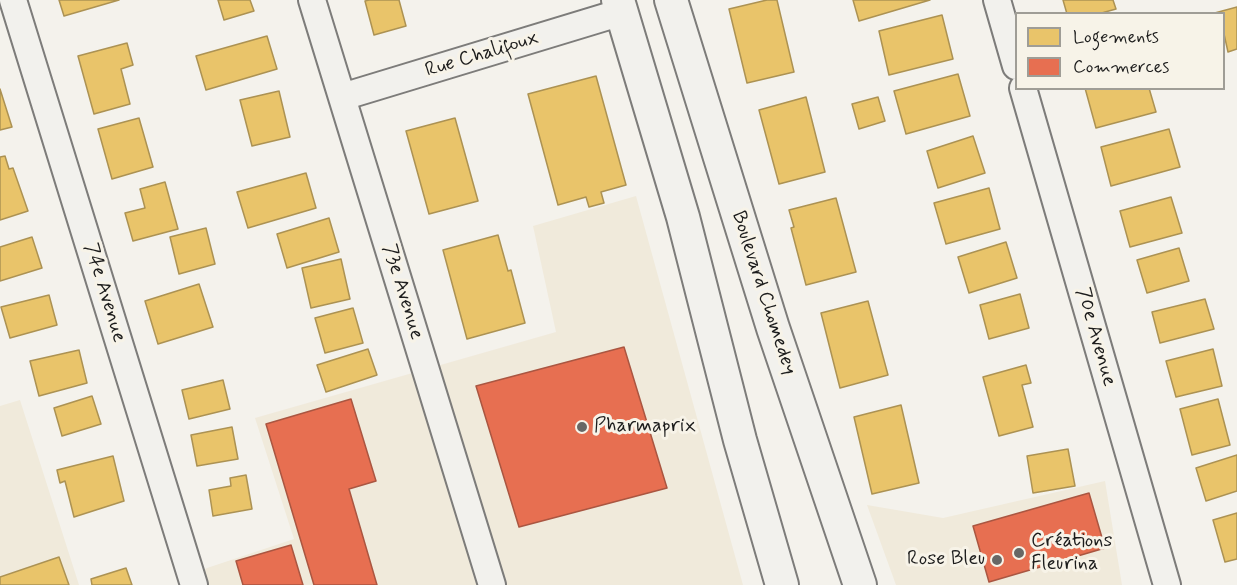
<!DOCTYPE html>
<meta charset="utf-8">
<style>
body{margin:0}
#map{position:relative;width:1237px;height:585px;overflow:hidden;background:#f4f2ec;font-family:Mynerve,sans-serif}
canvas{display:block}
.legend{position:absolute;left:1015px;top:12px;width:210px;height:78px;box-sizing:border-box;background:#f7f3e8;border:2px solid #9f9d96;margin:0;padding:8px 10px;list-style:none;font-size:18px;color:#1c1c1c}
.legend li{display:flex;align-items:center;gap:12px;height:30px}
.legend b{width:30px;border:2px solid #9f9d96}
</style>
<div id="map">
<canvas width="1237" height="585"></canvas>
<ul class="legend">
<li><b style="height:16px;background:#e9c46a"></b>Logements</li>
<li><b style="height:16px;background:#e76f51"></b>Commerces</li>
</ul>
</div>
<script>
const ctx = document.querySelector('canvas').getContext('2d');
ctx.lineJoin = 'round';
function paint(path, color) { ctx.fillStyle = color; ctx.fill(path, 'evenodd'); }
const toPath = rows => new Path2D(rows.map(r => 'M' + r).join(''));
function strokePath(path, color, width, dash) { ctx.strokeStyle = color; ctx.lineWidth = width; ctx.lineCap = dash ? 'butt' : 'round'; ctx.setLineDash(dash || []); ctx.stroke(path); }
function drawText(font, color, halo, rows, align = 'center') {
  ctx.font = font + ' Mynerve,sans-serif'; ctx.lineWidth = 6; ctx.setLineDash([]); ctx.textBaseline = 'middle'; ctx.strokeStyle = halo; ctx.fillStyle = color; for (const [text, x, y, turn = 0] of rows) {
    ctx.save(); ctx.translate(x, y); ctx.rotate((+turn || 0) * Math.PI / 180); ctx.textAlign = isNaN(turn) ? turn : align; if (halo) ctx.strokeText(text, 0, 0); ctx.fillText(text, 0, 0); ctx.restore();
  }
}
const built = toPath([
 [636,196,743,585,184,585,207,568,294,539,255,418,556,332,533,226],
 [20,400,79,585,0,585,0,406],
 [1105,481,1122,585,896,585,867,505,943,518]
]);
const homes = toPath([
 [59,0,119,0,64,16,59,0],
 [218,0,250,0,254,11,224,20,218,0],
 [369,0,399,0,406,26,374,35,365,1,369,0],
 [767,0,777,0,794,72,747,83,729,9,767,0],
 [853,0,930,0,859,21,853,0],
 [1063,0,1113,0,1116,9,1098,14,1067,14,1063,0],
 [1237,7,1237,49,1228,52,1224,34,1224,14,1211,14,1237,7],
 [942,15,953,59,889,75,879,31,942,15],
 [267,36,277,69,206,90,196,56,267,36],
 [127,43,133,65,121,69,130,104,94,114,78,56,127,43],
 [958,74,970,116,906,134,894,91,958,74],
 [596,76,626,185,601,192,604,203,589,207,586,197,558,205,528,94,596,76],
 [1085,88,1149,88,1156,112,1096,128,1085,88],
 [0,89,12,127,0,130,0,89],
 [279,91,290,137,252,146,240,100,279,91],
 [806,97,825,172,779,184,759,110,806,97],
 [878,97,885,121,859,129,852,104,878,97],
 [139,118,153,167,112,179,98,129,139,118],
 [455,118,478,201,429,214,406,131,455,118],
 [1169,129,1180,167,1111,186,1101,147,1169,129],
 [973,136,985,173,938,188,927,151,973,136],
 [5,156,9,169,13,168,28,211,0,220,0,157,5,156],
 [306,173,316,208,248,228,237,192,306,173],
 [165,182,178,229,133,241,125,213,145,208,140,189,165,182],
 [989,188,1000,229,946,244,934,203,989,188],
 [1171,197,1182,233,1130,247,1120,211,1171,197],
 [836,198,856,272,806,285,791,228,794,227,789,210,836,198],
 [329,218,339,252,287,268,277,234,329,218],
 [206,228,215,264,179,274,170,237,206,228],
 [498,235,508,271,511,270,525,323,467,339,443,250,498,235],
 [32,237,42,268,0,281,0,247,32,237],
 [1006,242,1017,278,969,293,958,257,1006,242],
 [1179,248,1189,281,1147,293,1137,260,1179,248],
 [341,259,350,299,311,308,302,268,341,259],
 [199,284,213,327,158,344,145,301,199,284],
 [1020,294,1029,328,989,339,980,305,1020,294],
 [49,295,57,325,10,338,1,307,49,295],
 [1205,299,1214,329,1160,343,1152,312,1205,299],
 [868,301,888,375,840,388,821,313,868,301],
 [353,308,363,343,325,353,315,318,353,308],
 [368,349,377,375,326,392,317,365,368,349],
 [1213,349,1222,386,1176,397,1166,361,1213,349],
 [79,350,87,383,39,396,30,361,79,350],
 [1026,365,1031,383,1022,385,1033,427,999,436,983,377,1026,365],
 [223,380,230,409,189,419,182,390,223,380],
 [92,396,101,424,62,436,54,408,92,396],
 [1218,399,1230,445,1192,455,1180,409,1218,399],
 [901,405,919,483,872,494,854,417,901,405],
 [232,427,238,459,197,466,191,435,232,427],
 [1068,449,1075,486,1033,493,1027,456,1068,449],
 [1237,455,1237,491,1206,501,1196,468,1237,455],
 [113,456,124,501,74,517,65,481,60,483,57,470,113,456],
 [246,475,252,509,213,516,209,490,231,486,230,478,246,475],
 [1237,513,1237,559,1225,562,1213,520,1237,513],
 [59,557,69,585,0,585,0,577,59,557],
 [126,568,132,585,92,585,91,579,126,568]
]);
const shops = toPath([
 [624,347,667,488,519,527,476,386,624,347],
 [351,399,376,481,349,489,377,585,314,585,266,424,351,399],
 [1089,493,1105,548,989,582,973,526,1089,493],
 [291,545,303,585,243,585,236,561,291,545]
]);
const minor = toPath([
 [13,0,194,585],
 [312,0,492,585],
 [997,0,1016,66],
 [1023,88,1167,585],
 [342,97,622,12]
]);
const tertiary = toPath([
 [618,0,683,217,740,440,782,585],
 [671,0,773,328,860,585]
]);
const markers = [
 [582,427,6,"#686765"],
 [1019,553,6,"#686765"],
 [997,560,6,"#686765"]
];
const streetNames = [
 ["Rue Chalifoux",482,55,-17],
 ["73e Avenue",402,292,73],
 ["74e Avenue",104,293,73],
 ["Boulevard Chomedey",763,293,72],
 ["70e Avenue",1095,337,74]
];
const poiNames = [
 ["Pharmaprix",594,427],
 ["Créations",1031,542],
 ["Fleurina",1031,565],
 ["Rose Bleu",985,560,"right"]
];
paint(built, '#f0eadb');
paint(homes, '#e9c46a');
strokePath(homes, '#ac9253', 1.5);
paint(shops, '#e76f51');
strokePath(shops, '#aa5641', 1.5);
strokePath(minor, '#7d7c7a', 30);
strokePath(tertiary, '#7d7c7a', 36);
strokePath(minor, '#f2f1ed', 26);
strokePath(tertiary, '#f2f1ed', 32);
for (const [x, y, r, color] of markers) { const dot = new Path2D(); dot.arc(x, y, r, 0, 2 * Math.PI); ctx.fillStyle = color; ctx.fill(dot); strokePath(dot, '#f7f3e8', 2); }
drawText('20px', '#1c1c1c', '#f7f3e8', streetNames);
drawText('20px', '#1c1c1c', '#f7f3e8', poiNames, 'left');
</script>
